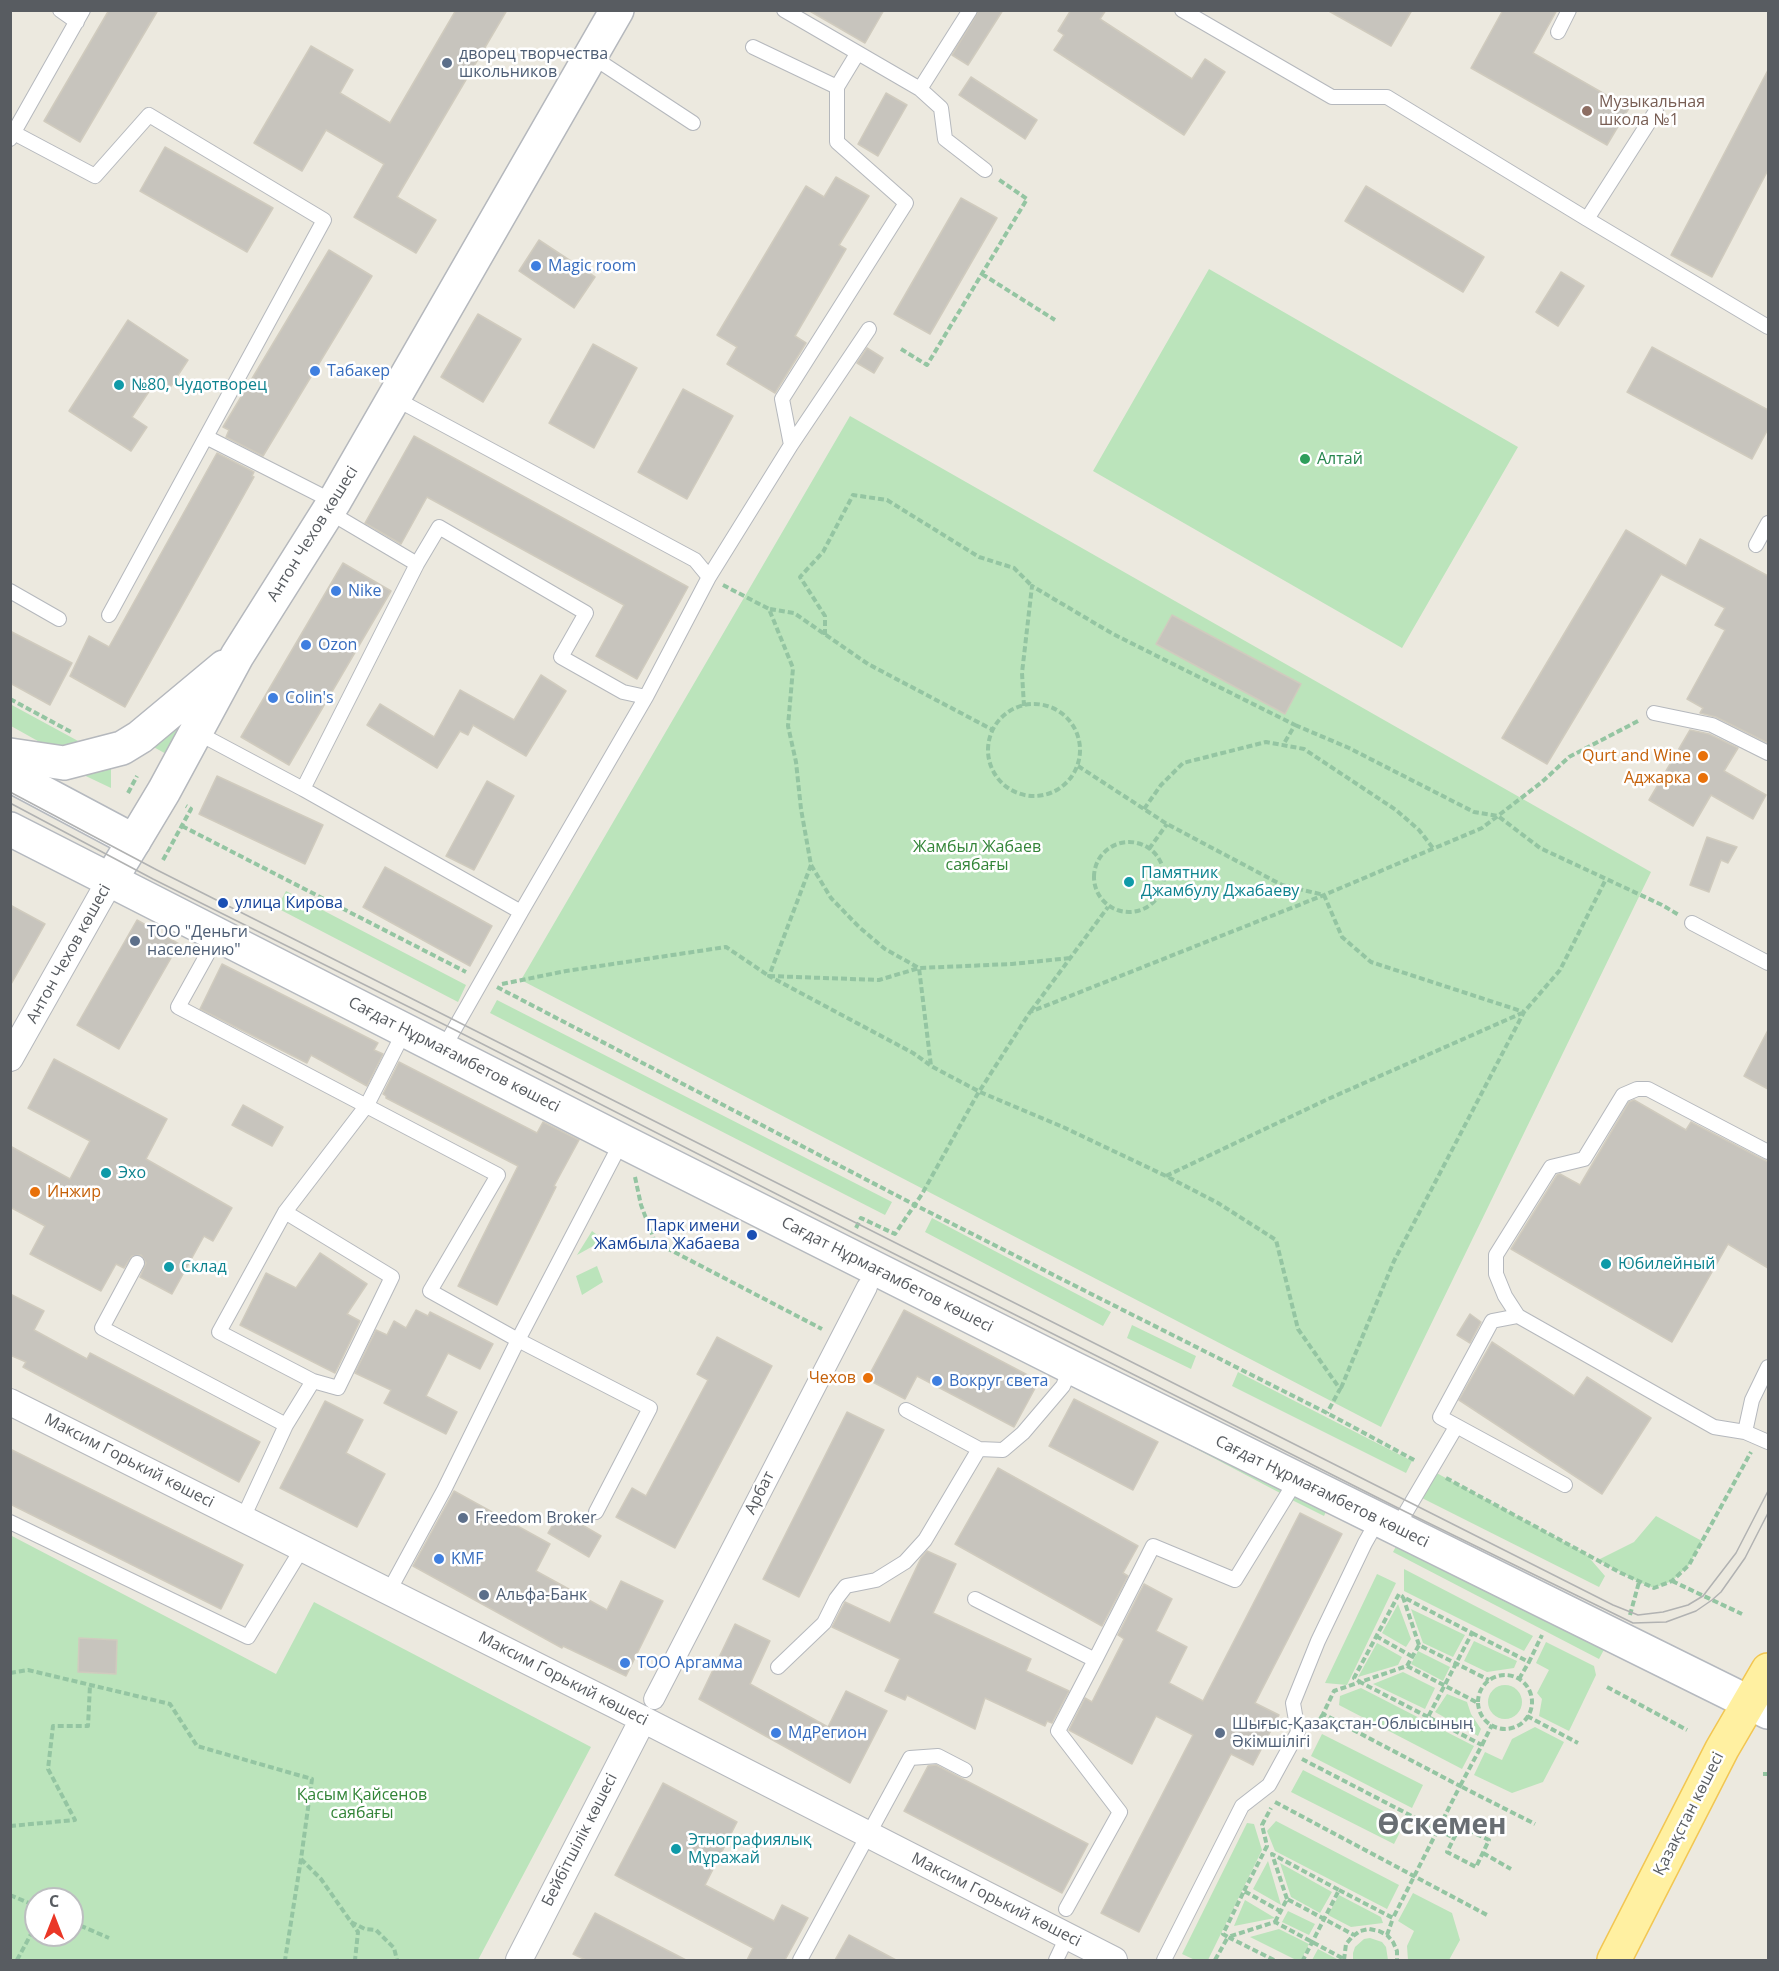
<!DOCTYPE html>
<meta charset="utf-8">
<style>
body{margin:0}
#map{position:relative;width:1779px;height:1971px;overflow:hidden;background:#ece9df;font-family:"Open Sans",sans-serif}
canvas{display:block}
.frame{position:absolute;inset:0;border:12px solid #585c61;pointer-events:none}
.north{position:absolute;left:24px;top:1887px;width:60px;height:60px;box-sizing:border-box;background:#fff;border:2px solid #bcbec0;border-radius:50%;rotate:0deg;font-size:16px;font-weight:700;line-height:24px;text-align:center;color:#585c61}
.north::after{content:'';display:block;margin:auto;width:21px;height:27px;background:#ea3727;clip-path:polygon(50% 0,100% 100%,50% 72%,0 100%)}
</style>
<div id="map">
<canvas width="1779" height="1971"></canvas>
<div class="frame"></div>
<div class="north">С</div>
</div>
<script>
const ctx = document.querySelector('canvas').getContext('2d');
ctx.lineJoin = 'round';
function paint(path, color) { ctx.fillStyle = color; ctx.fill(path, 'evenodd'); }
const toPath = rows => new Path2D(rows.map(r => 'M' + r).join(''));
function strokePath(path, color, width, dash) { ctx.strokeStyle = color; ctx.lineWidth = width; ctx.lineCap = dash ? 'butt' : 'round'; ctx.setLineDash(dash || []); ctx.stroke(path); }
function drawText(font, color, halo, rows, align = 'center') {
  ctx.font = font + ' "Open Sans",sans-serif'; ctx.lineWidth = 5; ctx.setLineDash([]); ctx.textBaseline = 'middle'; ctx.strokeStyle = halo; ctx.fillStyle = color; for (const [text, x, y, turn = 0] of rows) {
    ctx.save(); ctx.translate(x, y); ctx.rotate((+turn || 0) * Math.PI / 180); ctx.textAlign = isNaN(turn) ? turn : align; if (halo) ctx.strokeText(text, 0, 0); ctx.fillText(text, 0, 0); ctx.restore();
  }
}
const green = toPath([
 [1209,269,1518,447,1402,648,1093,471],
 [850,416,1651,872,1381,1427,521,980],
 [203,694,170,756,148,744],
 [10,704,80,742,70,759,11,726],
 [111,762,111,788,71,769],
 [286,891,466,985,458,1002,277,908],
 [497,1000,892,1202,885,1215,490,1013],
 [932,1218,1111,1312,1103,1326,925,1232],
 [592,1231,604,1240,577,1255],
 [597,1266,603,1282,582,1295,576,1276],
 [1132,1325,1196,1356,1191,1369,1127,1338],
 [1238,1372,1412,1461,1406,1473,1232,1386],
 [1175,1423,1289,1480,1282,1494,1168,1434],
 [1431,1470,1586,1554,1605,1576,1599,1587,1416,1495],
 [1298,1484,1331,1501,1324,1516,1290,1499],
 [1656,1516,1702,1541,1689,1565,1672,1581,1654,1588,1639,1582,1598,1560,1634,1542],
 [10,1535,276,1674,314,1602,591,1747,478,1960,11,1960],
 [36,1899,72,1899,72,1935,36,1935],
 [1401,1537,1608,1642,1599,1659,1393,1552],
 [1404,1569,1533,1636,1524,1651,1404,1591],
 [1377,1574,1396,1583,1347,1685,1325,1683],
 [1398,1604,1411,1639,1406,1647,1382,1633],
 [1411,1609,1465,1635,1453,1657,1423,1643],
 [1474,1641,1517,1661,1514,1668,1487,1672,1464,1661],
 [1546,1642,1594,1666,1596,1675,1569,1731,1539,1716,1542,1699,1537,1693,1549,1670,1536,1663],
 [1377,1643,1402,1657,1398,1665,1358,1677],
 [1418,1651,1450,1667,1443,1681,1411,1664],
 [1403,1672,1435,1688,1425,1709,1373,1684],
 '1488 1702a17 17 0 1 1 34 0a17 17 0 1 1-34 0Z',
 [1361,1688,1474,1746,1462,1769,1339,1705,1340,1696],
 [1447,1694,1467,1702,1471,1714,1481,1729,1478,1736,1435,1712],
 [1535,1727,1564,1742,1543,1782,1512,1793,1474,1775,1485,1752,1502,1760,1512,1739],
 [1322,1734,1423,1785,1412,1808,1311,1756],
 [1303,1770,1405,1822,1394,1844,1291,1792],
 [1276,1821,1399,1885,1387,1909,1275,1851,1267,1831],
 [1247,1823,1254,1824,1262,1850,1208,1960,1195,1960,1182,1954],
 [1268,1861,1281,1905,1253,1889],
 [1280,1863,1332,1892,1320,1913,1291,1897],
 [1413,1893,1452,1913,1460,1940,1449,1960,1408,1960,1407,1946,1414,1931,1398,1921],
 [1339,1895,1381,1917,1383,1923,1351,1927,1328,1915],
 [1245,1900,1275,1918,1234,1926],
 [1288,1911,1315,1924,1309,1935,1282,1922],
 [1279,1929,1309,1944,1301,1960,1296,1960,1250,1937],
 [1370,1938,1382,1942,1386,1947,1388,1960,1353,1960,1353,1953,1355,1947,1364,1939],
 [1318,1949,1337,1959,1337,1960,1312,1960]
]);
const building = toPath([
 [109,10,158,10,80,142,44,121,109,10],
 [456,10,507,10,397,197,436,220,416,253,354,217,384,164,326,130,302,171,254,143,311,46,353,70,340,93,390,123,456,10],
 [808,10,884,10,865,43,808,10],
 [979,10,1003,10,968,65,952,55,979,10],
 [1071,10,1106,10,1100,19,1192,79,1205,59,1225,72,1184,135,1054,50,1064,35,1058,31,1071,10],
 [1327,10,1412,10,1391,46,1327,10],
 [1503,10,1557,10,1533,53,1629,108,1607,145,1471,68,1503,10],
 [1768,70,1768,170,1712,277,1671,255,1768,70],
 [971,77,1037,120,1025,139,959,95,971,77],
 [886,93,907,105,878,156,858,144,886,93],
 [165,147,273,208,247,252,140,191,165,147],
 [836,177,869,196,839,245,846,249,795,336,806,343,775,393,727,364,737,347,717,335,806,186,824,197,836,177],
 [1366,186,1484,257,1463,292,1345,221,1366,186],
 [961,198,997,218,930,334,894,314,961,198],
 [539,240,595,277,574,308,519,271,539,240],
 [329,250,372,276,263,456,226,437,229,430,223,427,329,250],
 [1561,272,1584,286,1558,326,1536,312,1561,272],
 [478,314,521,339,483,402,441,377,478,314],
 [128,320,188,360,169,389,156,381,132,417,147,427,131,451,69,411,128,320],
 [593,344,637,368,594,448,549,423,593,344],
 [1652,347,1768,410,1768,429,1752,459,1627,392,1652,347],
 [867,348,883,358,874,373,857,363,867,348],
 [683,389,733,416,687,499,638,472,683,389],
 [414,436,688,587,637,679,596,656,624,605,427,497,401,544,365,523,414,436],
 [217,453,254,472,252,476,254,477,125,707,70,676,89,636,109,647,217,453],
 [1626,530,1686,566,1700,539,1768,576,1768,743,1716,717,1700,713,1703,708,1687,699,1725,630,1715,625,1725,608,1661,574,1547,764,1502,738,1626,530],
 [343,563,391,591,289,765,241,737,343,563],
 [1172,615,1301,684,1285,714,1156,644,1172,615],
 [10,631,72,663,50,705,10,683,10,631],
 [541,675,566,691,526,756,473,725,468,735,460,731,437,768,367,725,380,704,434,737,460,690,514,720,541,675],
 [1690,730,1709,734,1738,748,1724,771,1766,795,1753,819,1711,795,1693,826,1649,800,1690,730],
 [217,776,323,825,305,864,199,814,217,776],
 [487,781,514,796,474,870,446,856,487,781],
 [1707,837,1737,847,1728,863,1721,860,1709,892,1690,885,1707,837],
 [385,867,492,926,470,966,363,907,385,867],
 [10,905,45,924,10,986,10,905],
 [137,920,179,944,119,1049,77,1025,137,920],
 [222,964,378,1043,374,1050,383,1054,367,1086,311,1055,307,1063,200,1009,222,964],
 [1768,1030,1768,1089,1744,1076,1768,1030],
 [54,1059,167,1119,146,1159,232,1208,213,1241,204,1236,172,1294,140,1277,146,1263,141,1255,132,1256,124,1268,116,1264,101,1291,30,1254,45,1226,10,1207,10,1146,70,1179,90,1141,28,1108,54,1059],
 [399,1062,537,1133,543,1122,579,1140,554,1186,556,1187,497,1305,458,1286,518,1166,386,1098,386,1096,383,1094,399,1062],
 [1634,1100,1686,1130,1691,1122,1768,1162,1768,1268,1728,1244,1672,1342,1511,1249,1557,1175,1560,1174,1580,1185,1629,1102,1634,1100],
 [243,1105,283,1127,272,1146,232,1125,243,1105],
 [320,1253,367,1284,347,1314,360,1321,335,1373,240,1325,266,1273,296,1288,320,1253],
 [10,1294,44,1311,34,1330,87,1359,90,1353,260,1442,239,1482,23,1367,26,1362,10,1355,10,1294],
 [416,1310,428,1316,430,1312,493,1344,480,1369,448,1353,426,1396,457,1412,446,1434,384,1403,391,1390,355,1373,376,1330,387,1335,394,1321,406,1328,416,1310],
 [904,1310,1039,1381,1014,1427,917,1376,905,1399,867,1379,904,1310],
 [1470,1314,1481,1322,1470,1343,1457,1335,1470,1314],
 [717,1337,772,1366,675,1548,616,1517,632,1488,646,1496,708,1380,697,1374,717,1337],
 [1492,1342,1574,1396,1587,1377,1651,1418,1602,1494,1459,1400,1492,1342],
 [1074,1399,1158,1442,1133,1490,1049,1446,1074,1399],
 [325,1401,363,1420,346,1453,385,1474,357,1527,280,1488,325,1401],
 [847,1412,884,1430,799,1597,763,1579,847,1412],
 [10,1449,243,1565,221,1609,10,1504,10,1449],
 [998,1468,1138,1546,1123,1573,1128,1576,1102,1626,955,1544,998,1468],
 [454,1491,550,1544,536,1571,607,1610,621,1581,663,1601,626,1676,563,1646,562,1648,413,1566,454,1491],
 [560,1512,601,1536,589,1557,548,1533,560,1512],
 [1300,1513,1342,1534,1255,1703,1279,1715,1253,1765,1231,1754,1139,1932,1101,1913,1193,1735,1156,1716,1132,1764,1069,1730,1085,1698,1092,1702,1124,1639,1118,1635,1144,1584,1172,1599,1156,1631,1187,1647,1169,1683,1203,1701,1300,1513],
 [927,1551,956,1564,933,1613,1031,1659,1026,1671,1069,1691,1052,1723,1047,1721,1045,1726,985,1698,975,1729,907,1695,905,1700,885,1691,900,1659,832,1627,845,1602,890,1623,921,1558,927,1551],
 [735,1624,770,1641,750,1684,828,1727,846,1691,887,1711,850,1783,699,1699,735,1624],
 [79,1638,117,1640,116,1674,78,1672,79,1638],
 [936,1765,1088,1844,1062,1893,904,1811,928,1766,936,1765],
 [663,1783,737,1822,705,1885,774,1921,782,1905,808,1918,785,1960,747,1960,753,1948,615,1875,663,1783],
 [595,1913,686,1960,586,1960,573,1954,595,1913],
 [849,1935,896,1960,835,1960,849,1935]
]);
const path = toPath([
 [982,274,1055,320],
 [901,349,927,365,1027,199,998,179],
 [723,585,769,609,793,668,788,726,796,762,801,809,811,865,831,898,859,927,885,949,919,968,931,1066,980,1092,1063,1127,1166,1176,1218,1203,1276,1240,1298,1329,1340,1389,1327,1413],
 [770,609,794,613,868,664,993,730],
 [825,635,825,616,800,577,823,552,853,495,887,500,979,557,1014,568,1032,586],
 [10,699,73,733],
 '988 750a46 46 0 1 1 92 0a46 46 0 1 1-92 0Z',
 [1024,706,1022,673,1032,586,1113,634,1295,725,1283,745],
 [1295,725,1349,748,1474,812,1498,816,1540,848,1662,905,1679,915],
 [1078,766,1167,824,1282,885,1324,895,1342,937,1371,962,1524,1012],
 [128,793,137,776],
 [1144,809,1161,785,1183,763,1266,742,1304,749,1396,810,1419,830,1433,848],
 [182,826,466,972],
 '1094 877a35 35 0 1 1 70 0a35 35 0 1 1-70 0Z',
 [1149,849,1167,824],
 [163,860,191,809,186,806],
 [811,865,769,976,913,1053,930,1065],
 [502,984,566,971,726,947,769,976,879,980,919,968,1012,964,1070,958],
 [497,987,915,1205,1327,1413,1416,1461],
 [1031,1011,1108,907],
 [1166,1176,1328,1099,1522,1013],
 [635,1177,641,1205,655,1242,822,1329],
 [856,1228,861,1218,895,1234,922,1194,977,1095,1030,1012,1324,895,1482,828,1542,782,1569,757,1640,720],
 [1341,1388,1394,1261,1488,1081,1524,1012,1560,970,1606,879],
 [1446,1478,1621,1573,1654,1588,1672,1581,1689,1565,1751,1452],
 [1672,1581,1742,1614],
 [1630,1615,1639,1582],
 [1472,1633,1529,1662,1542,1635],
 [1376,1636,1413,1657],
 [1419,1645,1403,1597,1472,1633,1428,1717,1482,1745,1460,1786,1535,1824],
 [1407,1666,1419,1645,1489,1680],
 [10,1673,28,1670,170,1704,197,1746,312,1779,301,1859,285,1960],
 '1478 1702a27 27 0 1 1 54 0a27 27 0 1 1-54 0Z',
 [1519,1679,1529,1662],
 [1607,1687,1687,1730],
 [1527,1716,1578,1743],
 [1428,1717,1360,1682,1407,1666,1478,1703],
 [1315,1728,1323,1714],
 [1482,1745,1492,1725],
 [1302,1759,1454,1838],
 [1763,1774,1768,1774],
 [1275,1802,1487,1915],
 [10,1826,75,1820,48,1769,53,1726,88,1726,90,1685],
 [1460,1826,1489,1840,1476,1867,1447,1852,1460,1826],
 [1483,1853,1511,1869],
 [301,1859,321,1879,358,1932,355,1960],
 [1339,1890,1393,1918,1460,1786,1323,1714,1334,1691,1360,1682,1354,1678,1399,1594,1403,1597],
 [1244,1891,1267,1846,1262,1825,1271,1808],
 [10,1895,36,1906],
 [1287,1899,1272,1854,1339,1890,1303,1960],
 [72,1922,109,1938],
 [351,1922,365,1929,376,1930,394,1948,397,1960],
 [1275,1922,1287,1899,1354,1935],
 [1387,1935,1393,1918],
 [17,1960,36,1925],
 [1215,1960,1228,1937,1223,1934,1244,1891,1280,1911],
 [1274,1960,1228,1937,1275,1922,1344,1959],
 [1344,1960,1346,1944,1352,1937,1360,1931,1369,1929,1379,1931,1387,1935,1393,1942,1397,1951,1397,1960]
]);
const service = toPath([
 [60,10,77,22],
 [784,10,920,89,970,10],
 [1182,10,1332,97,1387,97,1587,219,1656,111],
 [1558,32,1569,10],
 [753,47,837,87],
 [591,56,693,123],
 [920,89,941,108,945,139,985,170],
 [14,133,95,176,149,115,324,220,109,615],
 [10,139,83,10],
 [1587,219,1768,327],
 [394,398,695,560,709,577],
 [206,437,334,502],
 [791,445,782,399,906,203,837,142,837,87,857,54],
 [329,512,417,564,303,789,521,912,443,1049],
 [1756,545,1768,523],
 [417,564,439,527,586,613,561,657,623,692,646,697],
 [10,591,59,619],
 [1654,713,1712,725,1768,753],
 [196,732,303,789],
 [521,912,646,697,709,577,791,445,869,329],
 [1692,923,1768,963],
 [218,935,178,1007,498,1175,430,1291,518,1340,622,1141],
 [285,1212,219,1332,313,1381],
 [137,1263,102,1328,286,1425],
 [1518,1316,1505,1296,1496,1274,1496,1255,1551,1167,1584,1159,1623,1095,1637,1089,1648,1089,1768,1152],
 [906,1410,979,1449],
 [1745,1432,1768,1442],
 [1565,1485,1440,1417,1492,1321,1518,1316,1714,1427,1745,1432,1752,1400,1768,1367],
 [243,1518,286,1425,313,1381,338,1388,392,1277,285,1212,367,1105,405,1030],
 [10,1522,248,1637,303,1547],
 [1396,1529,1456,1427],
 [389,1591,444,1490,518,1340,650,1408,596,1512],
 [975,1599,1095,1660,1153,1546,1235,1580,1297,1479],
 [778,1667,824,1623,836,1599,846,1586,876,1580,905,1562,925,1540,979,1449,1003,1450,1023,1433,1063,1386,1071,1367],
 [1066,1909,1120,1812,1058,1731,1095,1660],
 [800,1960,910,1758,938,1756,965,1770],
 [1056,1960,1067,1937],
 [1164,1960,1242,1806,1269,1785,1298,1732,1293,1703,1318,1641,1365,1543,1378,1520]
]);
const pedestrian = toPath([
 [654,1699,867,1287]
]);
const minor = toPath([
 [10,1058,111,879],
 [10,1402,615,1705,1114,1960],
 [519,1960,643,1719]
]);
const tertiary = toPath([
 [10,755,64,763,122,748,140,737,224,667],
 [134,841,164,791,237,656,334,502,617,10]
]);
const secondary = toPath([
 [10,775,134,841,111,879],
 [10,829,622,1141,1071,1367,1768,1712]
]);
const primary = toPath([
 [1614,1960,1722,1749,1768,1670]
]);
const tram = toPath([
 [10,792,157,870,1613,1605,1638,1615,1663,1612,1688,1605,1703,1596,1736,1553,1768,1491],
 [10,803,153,879,455,1030,853,1233,1406,1512,1633,1623,1666,1622,1696,1611,1712,1600,1721,1592,1745,1558,1768,1513]
]);
const markers = [
 [447,63,6,"#5c6f8a"],
 [1587,111,6,"#8d6e63"],
 [536,266,6,"#3f7fe0"],
 [315,371,6,"#3f7fe0"],
 [119,385,6,"#0f9aa8"],
 [1305,459,6,"#2e9e5b"],
 [336,591,6,"#3f7fe0"],
 [306,645,6,"#3f7fe0"],
 [273,698,6,"#3f7fe0"],
 [1703,756,6,"#e8710a"],
 [1703,778,6,"#e8710a"],
 [1129,882,6,"#0f9aa8"],
 [223,903,6,"#1a4fb4"],
 [135,941,6,"#5c6f8a"],
 [106,1173,6,"#0f9aa8"],
 [35,1192,6,"#e8710a"],
 [752,1235,6,"#1a4fb4"],
 [1606,1264,6,"#0f9aa8"],
 [169,1267,6,"#0f9aa8"],
 [868,1378,6,"#e8710a"],
 [937,1381,6,"#3f7fe0"],
 [463,1518,6,"#5c6f8a"],
 [439,1559,6,"#3f7fe0"],
 [484,1595,6,"#5c6f8a"],
 [625,1663,6,"#3f7fe0"],
 [776,1733,6,"#3f7fe0"],
 [1220,1733,6,"#5c6f8a"],
 [676,1849,6,"#0f9aa8"]
];
const serviceNames = [
 ["дворец творчества",459,54],
 ["школьников",459,72],
 ["ТОО \"Деньги",147,932],
 ["населению\"",147,950],
 ["Freedom Broker",475,1518],
 ["Альфа-Банк",496,1595],
 ["Шығыс-Қазақстан-Облысының",1232,1724],
 ["Әкімшілігі",1232,1742]
];
const educationNames = [
 ["Музыкальная",1599,102],
 ["школа №1",1599,120]
];
const shopNames = [
 ["Magic room",548,266],
 ["Табакер",327,371],
 ["Nike",348,591],
 ["Ozon",318,645],
 ["Colin's",285,698],
 ["Вокруг света",949,1381],
 ["KMF",451,1559],
 ["ТОО Аргамма",637,1663],
 ["МдРегион",788,1733]
];
const cultureNames = [
 ["№80, Чудотворец",131,385],
 ["Памятник",1141,873],
 ["Джамбулу Джабаеву",1141,891],
 ["Эхо",118,1173],
 ["Юбилейный",1618,1264],
 ["Склад",181,1267],
 ["Этнографиялық",688,1840],
 ["Мұражай",688,1858]
];
const leisureNames = [
 ["Алтай",1317,459]
];
const streetNames = [
 ["Антон Чехов көшесі",313,534,-58],
 ["Антон Чехов көшесі",69,954,-61],
 ["Сағдат Нұрмағамбетов көшесі",454,1055,27],
 ["Сағдат Нұрмағамбетов көшесі",887,1275,27],
 ["Максим Горький көшесі",129,1461,27],
 ["Сағдат Нұрмағамбетов көшесі",1322,1492,26],
 ["Арбат",760,1493,-63],
 ["Максим Горький көшесі",563,1679,27],
 ["Қазақстан көшесі",1689,1814,-63],
 ["Бейбітшілік көшесі",580,1840,-63],
 ["Максим Горький көшесі",996,1900,27]
];
const foodNames = [
 ["Qurt and Wine",1691,756],
 ["Аджарка",1691,778],
 ["Инжир",47,1192,"left"],
 ["Чехов",856,1378]
];
const parkNames = [
 ["Жамбыл Жабаев",977,847],
 ["саябағы",977,865],
 ["Қасым Қайсенов",362,1795],
 ["саябағы",362,1813]
];
const transitNames = [
 ["улица Кирова",235,903],
 ["Парк имени",740,1226,"right"],
 ["Жамбыла Жабаева",740,1244,"right"]
];
const townNames = [
 ["Өскемен",1442,1826]
];
paint(green, '#bbe4bb');
paint(building, '#c7c4bd');
strokePath(building, '#d0cbbe', 1.5);
strokePath(service, '#b5b8bd', 16);
strokePath(pedestrian, '#b5b8bd', 22);
strokePath(minor, '#b5b8bd', 28);
strokePath(tertiary, '#b5b8bd', 36);
strokePath(secondary, '#b5b9bf', 36);
strokePath(primary, '#f2c652', 36);
strokePath(path, '#94c5a2', 4, [6, 3]);
strokePath(service, '#fff', 14);
strokePath(pedestrian, '#fff', 20);
strokePath(minor, '#fff', 26);
strokePath(tertiary, '#fff', 33);
strokePath(secondary, '#fff', 33);
strokePath(primary, '#fff0a1', 33);
strokePath(tram, '#b1b2b2', 1.5);
for (const [x, y, r, color] of markers) { const dot = new Path2D(); dot.arc(x, y, r, 0, 2 * Math.PI); ctx.fillStyle = color; ctx.fill(dot); strokePath(dot, '#fff', 2); }
drawText('16px', '#4e5e75', '#fff', serviceNames, 'left');
drawText('16px', '#785e54', '#fff', educationNames, 'left');
drawText('16px', '#366cbe', '#fff', shopNames, 'left');
drawText('16px', '#0d838f', '#fff', cultureNames, 'left');
drawText('16px', '#27864d', '#fff', leisureNames, 'left');
drawText('16px', '#585c61', '#fff', streetNames);
drawText('16px', '#c56008', '#fff', foodNames, 'right');
drawText('16px', '#338538', '#fff', parkNames);
drawText('16px', '#164399', '#fff', transitNames, 'left');
drawText('bold 28px', '#696e73', '#fff', townNames);
</script>
